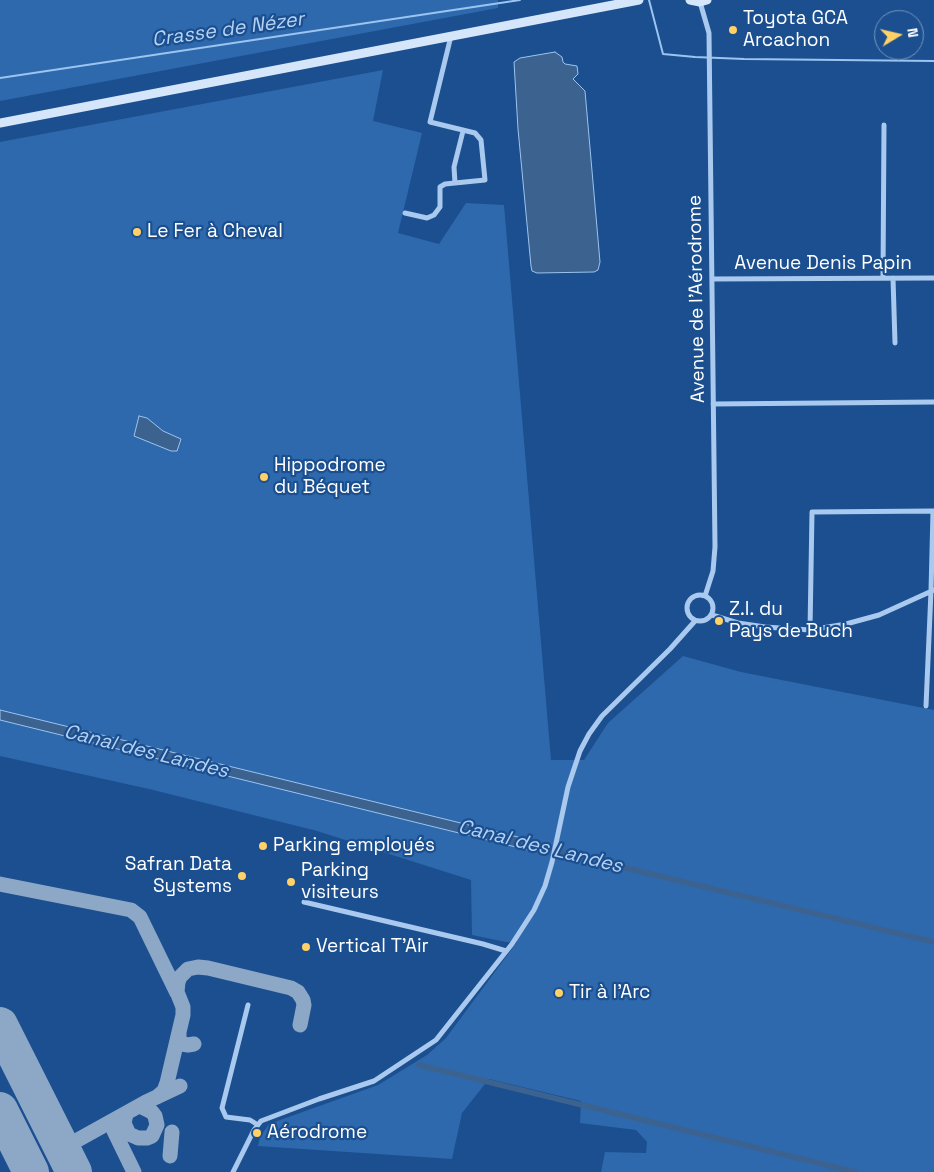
<!DOCTYPE html>
<meta charset="utf-8">
<style>
body{margin:0}
#map{position:relative;width:934px;height:1172px;overflow:hidden;background:#1b4f8f;font-family:"Space Grotesk",sans-serif}
canvas{display:block}
.north{position:absolute;left:874px;top:10px;width:50px;height:50px;box-sizing:border-box;background:#1b4f8f;border:1px solid #7695bc;border-radius:50%;rotate:81deg;font-size:14px;font-weight:700;line-height:20px;text-align:center;color:#fff}
.north::after{content:'';display:block;margin:auto;width:18px;height:22px;background:#ffd166;clip-path:polygon(50% 0,100% 100%,50% 72%,0 100%)}
</style>
<div id="map">
<canvas width="934" height="1172"></canvas>
<div class="north">N</div>
</div>
<script>
const ctx = document.querySelector('canvas').getContext('2d');
ctx.lineJoin = 'round';
function paint(path, color) { ctx.fillStyle = color; ctx.fill(path, 'evenodd'); }
const toPath = rows => new Path2D(rows.map(r => 'M' + r).join(''));
function strokePath(path, color, width, dash) { ctx.strokeStyle = color; ctx.lineWidth = width; ctx.lineCap = dash ? 'butt' : 'round'; ctx.setLineDash(dash || []); ctx.stroke(path); }
function drawText(font, color, halo, rows, align = 'center') {
  ctx.font = font + ' "Space Grotesk",sans-serif'; ctx.lineWidth = 4.5; ctx.setLineDash([]); ctx.textBaseline = 'middle'; ctx.strokeStyle = halo; ctx.fillStyle = color; for (const [text, x, y, turn = 0] of rows) {
    ctx.save(); ctx.translate(x, y); ctx.rotate((+turn || 0) * Math.PI / 180); ctx.textAlign = isNaN(turn) ? turn : align; if (halo) ctx.strokeText(text, 0, 0); ctx.fillText(text, 0, 0); ctx.restore();
  }
}
const green = toPath([
 [0,0,498,0,498,8,0,101],
 [383,70,373,121,422,133,398,233,439,244,466,203,504,205,551,760,584,760,608,723,683,656,741,672,934,710,934,1172,601,1172,605,1152,646,1153,647,1142,636,1130,580,1123,581,1101,489,1079,462,1113,452,1159,258,1146,260,1137,269,1124,378,1085,427,1055,446,1038,517,942,506,942,472,935,471,880,317,831,149,789,0,756,0,142]
]);
const water = toPath([
 [555,52,562,57,563,62,565,64,577,66,578,74,573,79,585,91,600,262,598,270,594,272,537,273,532,271,531,266,518,129,514,62,520,58,555,52],
 [139,416,147,418,163,431,181,439,177,451,171,451,134,436,139,416],
 [0,710,530,840,528,850,0,720,0,710]
]);
const stream = toPath([
 [649,0,663,54,695,57,744,59,934,61],
 [0,78,520,0]
]);
const canal = toPath([
 [522,843,934,942],
 [419,1065,855,1172]
]);
const taxiway = toPath([
 [0,884,131,910,140,917,177,993],
 [179,1033,179,1038,182,1044,188,1045,194,1044],
 [157,1097,164,1091,167,1083,183,1015,183,1007,177,992,178,982,180,977,188,969,198,967,208,968,291,988,298,992,303,1000,304,1005,300,1025],
 [126,1114,124,1123,129,1134,138,1138,147,1138,152,1136,157,1125,155,1116,152,1112,140,1106],
 [120,1117,115,1124,114,1131,134,1172],
 [55,1135,62,1142,74,1142,146,1102,180,1086],
 [170,1156,172,1132],
 [70,1164,68,1151,74,1142]
]);
const runway = toPath([
 [0,1025,74,1172],
 [0,1110,31,1172]
]);
const street = toPath([
 [700,2,709,33,715,547,713,571,705,596],
 [455,183,454,167,463,131],
 [405,213,427,218,434,215,440,207,440,187,445,184,485,180,481,140,475,133,430,122,451,36],
 [883,278,884,125],
 [893,278,895,343],
 [712,279,934,278],
 [713,404,934,402],
 '687 608a13 13 0 1 1 26 0a13 13 0 1 1-26 0Z',
 [712,615,738,623,765,627,810,630,846,624,879,615,934,590],
 [810,630,812,512,933,511,931,591,926,706],
 [304,902,483,944,506,951],
 [248,1005,222,1108,226,1117,250,1120,258,1125],
 [233,1172,254,1130,261,1121,319,1099,374,1081,436,1040,512,944,534,910,545,886,552,862,568,787,580,751,589,734,602,716,670,649,695,621]
]);
const secondary = toPath([
 [690,0,700,2,707,0],
 [0,123,639,0]
]);
const markers = [
 [733,30,5,"#ffd166"],
 [137,232,5,"#ffd166"],
 [264,477,5,"#ffd166"],
 [719,621,5,"#ffd166"],
 [263,846,5,"#ffd166"],
 [242,876,5,"#ffd166"],
 [291,882,5,"#ffd166"],
 [306,947,5,"#ffd166"],
 [559,993,5,"#ffd166"],
 [257,1133,5,"#ffd166"]
];
const poiNames = [
 ["Toyota GCA",743,19],
 ["Arcachon",743,41],
 ["Le Fer à Cheval",147,232],
 ["Hippodrome",274,466],
 ["du Béquet",274,488],
 ["Z.I. du",729,610],
 ["Pays de Buch",729,632],
 ["Parking employés",273,846],
 ["Safran Data",232,865,"right"],
 ["Systems",232,887,"right"],
 ["Parking",301,871],
 ["visiteurs",301,893],
 ["Vertical T'Air",316,947],
 ["Tir à l'Arc",569,993],
 ["Aérodrome",267,1133]
];
const streetNames = [
 ["Avenue Denis Papin",823,264],
 ["Avenue de l'Aérodrome",697,299,-91]
];
const waterNames = [
 ["Crasse de Nézer",228,30,-8],
 ["Canal des Landes",146,752,14],
 ["Canal des Landes",540,847,14]
];
paint(green, '#2e69ad');
paint(water, '#3c6290');
strokePath(water, '#9cc4f0', 1);
strokePath(stream, '#9cc4f0', 2);
strokePath(canal, '#3c6290', 5.5);
strokePath(taxiway, '#8da7c7', 15);
strokePath(runway, '#8da7c7', 36);
strokePath(street, '#a9c9ee', 5);
strokePath(secondary, '#d6e6fa', 9);
for (const [x, y, r, color] of markers) { const dot = new Path2D(); dot.arc(x, y, r, 0, 2 * Math.PI); ctx.fillStyle = color; ctx.fill(dot); strokePath(dot, '#1b4f8f', 2); }
drawText('19px', '#fff', '#1b4f8f', poiNames, 'left');
drawText('19px', '#fff', '#1b4f8f', streetNames);
drawText('italic 20px', '#b5d3f5', '#1b4f8f', waterNames);
</script>
